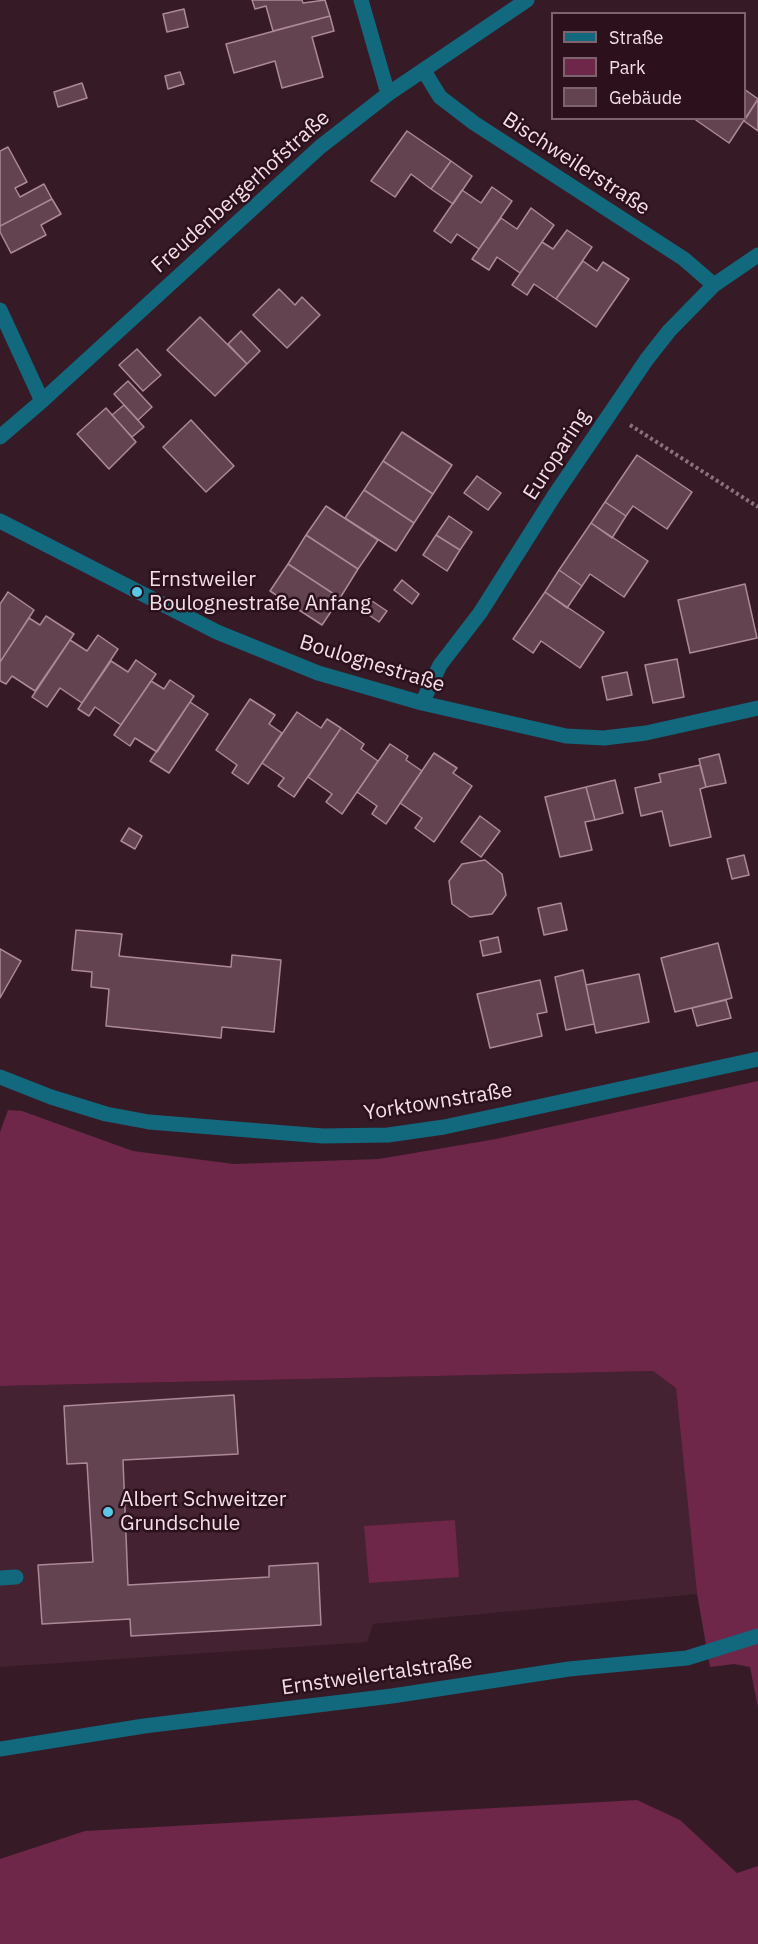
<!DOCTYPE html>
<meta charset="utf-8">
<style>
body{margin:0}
#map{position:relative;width:758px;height:1944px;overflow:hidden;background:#361b27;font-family:"IBM Plex Sans",sans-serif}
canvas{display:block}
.legend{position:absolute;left:551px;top:12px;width:195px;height:108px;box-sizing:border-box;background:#2c111d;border:2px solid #7c636d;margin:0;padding:8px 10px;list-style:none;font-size:18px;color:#f3dfe6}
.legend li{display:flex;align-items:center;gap:12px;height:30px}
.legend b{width:30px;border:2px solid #7c636d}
</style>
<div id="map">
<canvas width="758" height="1944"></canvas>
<ul class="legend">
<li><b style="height:8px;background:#12687d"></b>Straße</li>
<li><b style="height:16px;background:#6e2649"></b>Park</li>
<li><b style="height:16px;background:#634350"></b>Gebäude</li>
</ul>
</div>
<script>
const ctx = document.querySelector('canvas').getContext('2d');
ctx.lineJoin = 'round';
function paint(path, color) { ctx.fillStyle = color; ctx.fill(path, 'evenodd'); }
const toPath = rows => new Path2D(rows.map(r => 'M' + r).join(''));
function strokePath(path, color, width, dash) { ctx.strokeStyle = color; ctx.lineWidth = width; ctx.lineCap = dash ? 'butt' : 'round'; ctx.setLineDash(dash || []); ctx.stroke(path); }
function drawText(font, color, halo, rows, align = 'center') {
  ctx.font = font + ' "IBM Plex Sans",sans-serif'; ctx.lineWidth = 5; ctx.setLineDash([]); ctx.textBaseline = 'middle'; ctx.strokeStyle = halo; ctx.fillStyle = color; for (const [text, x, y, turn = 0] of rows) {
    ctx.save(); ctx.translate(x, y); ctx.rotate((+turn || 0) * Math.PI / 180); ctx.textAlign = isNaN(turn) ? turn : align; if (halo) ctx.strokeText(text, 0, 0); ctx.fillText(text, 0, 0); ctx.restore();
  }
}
const built = toPath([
 [653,1371,676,1387,697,1594,373,1624,367,1642,0,1667,0,1386]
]);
const green = toPath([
 [758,1081,758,1708,750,1667,734,1664,710,1667,697,1594,676,1388,653,1371,0,1386,0,1132,8,1110,22,1111,133,1151,234,1164,379,1159,496,1139],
 [455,1520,459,1577,369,1583,364,1526],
 [637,1800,680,1820,737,1873,758,1866,758,1944,0,1944,0,1859,85,1831]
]);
const building = toPath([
 [252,0,302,0,303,3,325,0,330,16,273,31,266,6,255,9,252,0],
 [184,9,188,27,167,32,163,14,184,9],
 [330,16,334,31,312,37,323,77,282,88,275,61,234,73,226,44,330,16],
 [180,72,184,84,168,89,165,76,180,72],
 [82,83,87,98,58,107,54,92,82,83],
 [744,89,758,99,729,143,693,118,744,118,744,89],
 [758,99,758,131,744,121,758,99],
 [407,131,451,161,431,189,411,174,395,197,371,181,407,131],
 [8,147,27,182,15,188,20,197,44,184,52,199,0,226,0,151,8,147],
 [451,161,472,176,453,204,431,189,451,161],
 [492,187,512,201,479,249,457,234,451,243,434,231,462,190,481,203,492,187],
 [52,199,61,214,41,225,46,235,11,253,0,232,0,226,52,199],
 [531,208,554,225,520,273,497,257,489,270,472,259,501,218,517,229,531,208],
 [567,230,592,247,556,299,534,284,527,295,512,285,542,242,553,249,567,230],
 [583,261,597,271,603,262,629,279,596,327,556,299,583,261],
 [279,289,295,305,302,297,320,315,287,348,253,315,279,289],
 [200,317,247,364,215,396,167,350,200,317],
 [241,331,260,351,247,364,228,344,241,331],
 [137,349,161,375,143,391,119,365,137,349],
 [128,381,152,407,138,420,114,394,128,381],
 [124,405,144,427,132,437,112,415,124,405],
 [106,408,136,442,109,469,77,434,106,408],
 [191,420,234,466,206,492,163,447,191,420],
 [402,432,452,465,433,494,383,461,402,432],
 [637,455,692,492,667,529,633,506,626,516,605,502,637,455],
 [383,461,433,494,414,523,364,490,383,461],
 [477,476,501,493,488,510,464,493,477,476],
 [364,490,414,523,396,551,345,518,364,490],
 [605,502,626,516,612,538,591,523,605,502],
 [326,506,378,540,358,569,306,535,326,506],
 [449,516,472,532,460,550,436,535,449,516],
 [591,523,648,561,624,597,590,574,582,586,559,570,591,523],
 [306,535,358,569,340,598,288,564,306,535],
 [436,535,460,550,447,571,423,555,436,535],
 [288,564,340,598,322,625,270,591,288,564],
 [559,570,582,586,567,608,545,592,559,570],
 [402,580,419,594,412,604,394,590,402,580],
 [745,584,757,638,690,653,678,600,745,584],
 [8,592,34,610,0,662,0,604,8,592],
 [545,592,604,632,580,668,541,641,533,653,513,639,545,592],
 [366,597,387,611,379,622,359,608,366,597],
 [46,616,74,634,35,691,12,676,6,684,0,681,0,662,29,618,40,625,46,616],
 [98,635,118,649,82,703,60,688,47,707,32,697,70,640,87,651,98,635],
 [677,659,684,697,653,703,645,665,677,659],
 [136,660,156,674,121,725,95,707,89,716,78,709,111,661,128,672,136,660],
 [627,672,632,695,607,700,602,677,627,672],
 [170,680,194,696,157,752,135,738,130,746,114,735,151,681,164,689,170,680],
 [250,699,275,715,269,724,282,733,248,784,232,773,237,765,216,750,250,699],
 [190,702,208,714,169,773,150,761,190,702],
 [297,712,321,728,327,719,341,728,294,797,278,786,284,778,262,763,297,712],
 [341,728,364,744,361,749,378,761,342,814,326,802,332,794,308,777,341,728],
 [390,744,408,756,406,760,422,771,386,824,372,814,377,806,357,792,390,744],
 [434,753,457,768,453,773,472,786,434,842,415,828,422,818,400,803,434,753],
 [719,754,726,783,706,787,699,759,719,754],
 [700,765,706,787,700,789,711,837,670,846,662,811,641,816,635,788,661,782,659,774,700,765],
 [615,780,623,813,595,820,586,787,615,780],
 [586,787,595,820,585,822,592,850,560,857,545,797,586,787],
 [480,816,500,831,481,857,461,842,480,816],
 [129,828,142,836,135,849,121,841,129,828],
 [744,855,749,875,732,879,727,859,744,855],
 [485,860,502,874,506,895,492,914,470,917,452,904,449,881,462,864,485,860],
 [561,903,567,930,544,935,538,908,561,903],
 [76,930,122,934,119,956,231,967,232,955,281,960,274,1032,222,1027,221,1038,106,1026,109,989,91,987,92,972,72,970,76,930],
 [498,937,501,952,483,956,480,941,498,937],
 [718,943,732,998,675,1012,661,958,718,943],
 [0,949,21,961,0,998,0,949],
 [583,970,594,1024,566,1030,555,977,583,970],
 [639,974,649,1022,596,1033,586,985,639,974],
 [540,980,547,1012,537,1014,542,1036,490,1048,477,994,540,980],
 [726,1000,731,1018,697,1026,692,1008,726,1000],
 [234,1395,238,1454,123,1460,128,1585,269,1577,269,1566,318,1563,321,1625,131,1636,130,1619,42,1624,38,1565,93,1562,87,1463,67,1464,64,1406,234,1395]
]);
const path = toPath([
 [630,425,758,507]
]);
const minor = toPath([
 [361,0,388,94],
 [424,71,440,97,474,123,684,259,714,285],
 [0,310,42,401],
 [0,437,42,401,320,147,388,94,527,0],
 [0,521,217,632,318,673,422,703,566,736,604,738,646,733,758,708],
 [422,703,440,665,480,613,554,496,647,359,669,331,714,285,758,255],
 [0,1077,51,1097,106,1114,149,1122,323,1136,388,1135,444,1127,514,1112,758,1059],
 [0,1578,16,1577],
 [0,1749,144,1726,392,1696,569,1669,687,1658,758,1636]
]);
const markers = [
 [137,592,6,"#5bc8e6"],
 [108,1512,6,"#5bc8e6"]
];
const streetNames = [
 ["Bischweilerstraße",576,164,33],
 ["Freudenbergerhofstraße",241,192,-42],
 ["Europaring",557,455,-57],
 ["Boulognestraße",372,664,17],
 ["Yorktownstraße",438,1102,-9],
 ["Ernstweilertalstraße",377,1675,-8]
];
const poiNames = [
 ["Ernstweiler",149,580],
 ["Boulognestraße Anfang",149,604],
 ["Albert Schweitzer",120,1500],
 ["Grundschule",120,1524]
];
paint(built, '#452231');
paint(green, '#6e2649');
paint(building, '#634350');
strokePath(building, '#ad8997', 1.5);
strokePath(path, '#8a727c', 4, [3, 3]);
strokePath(minor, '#12687d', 15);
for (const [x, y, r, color] of markers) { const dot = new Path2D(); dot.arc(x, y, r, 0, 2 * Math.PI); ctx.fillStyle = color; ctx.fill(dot); strokePath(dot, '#2c111d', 2); }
drawText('21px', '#f3dfe6', '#2c111d', streetNames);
drawText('21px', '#f3dfe6', '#2c111d', poiNames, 'left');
</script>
